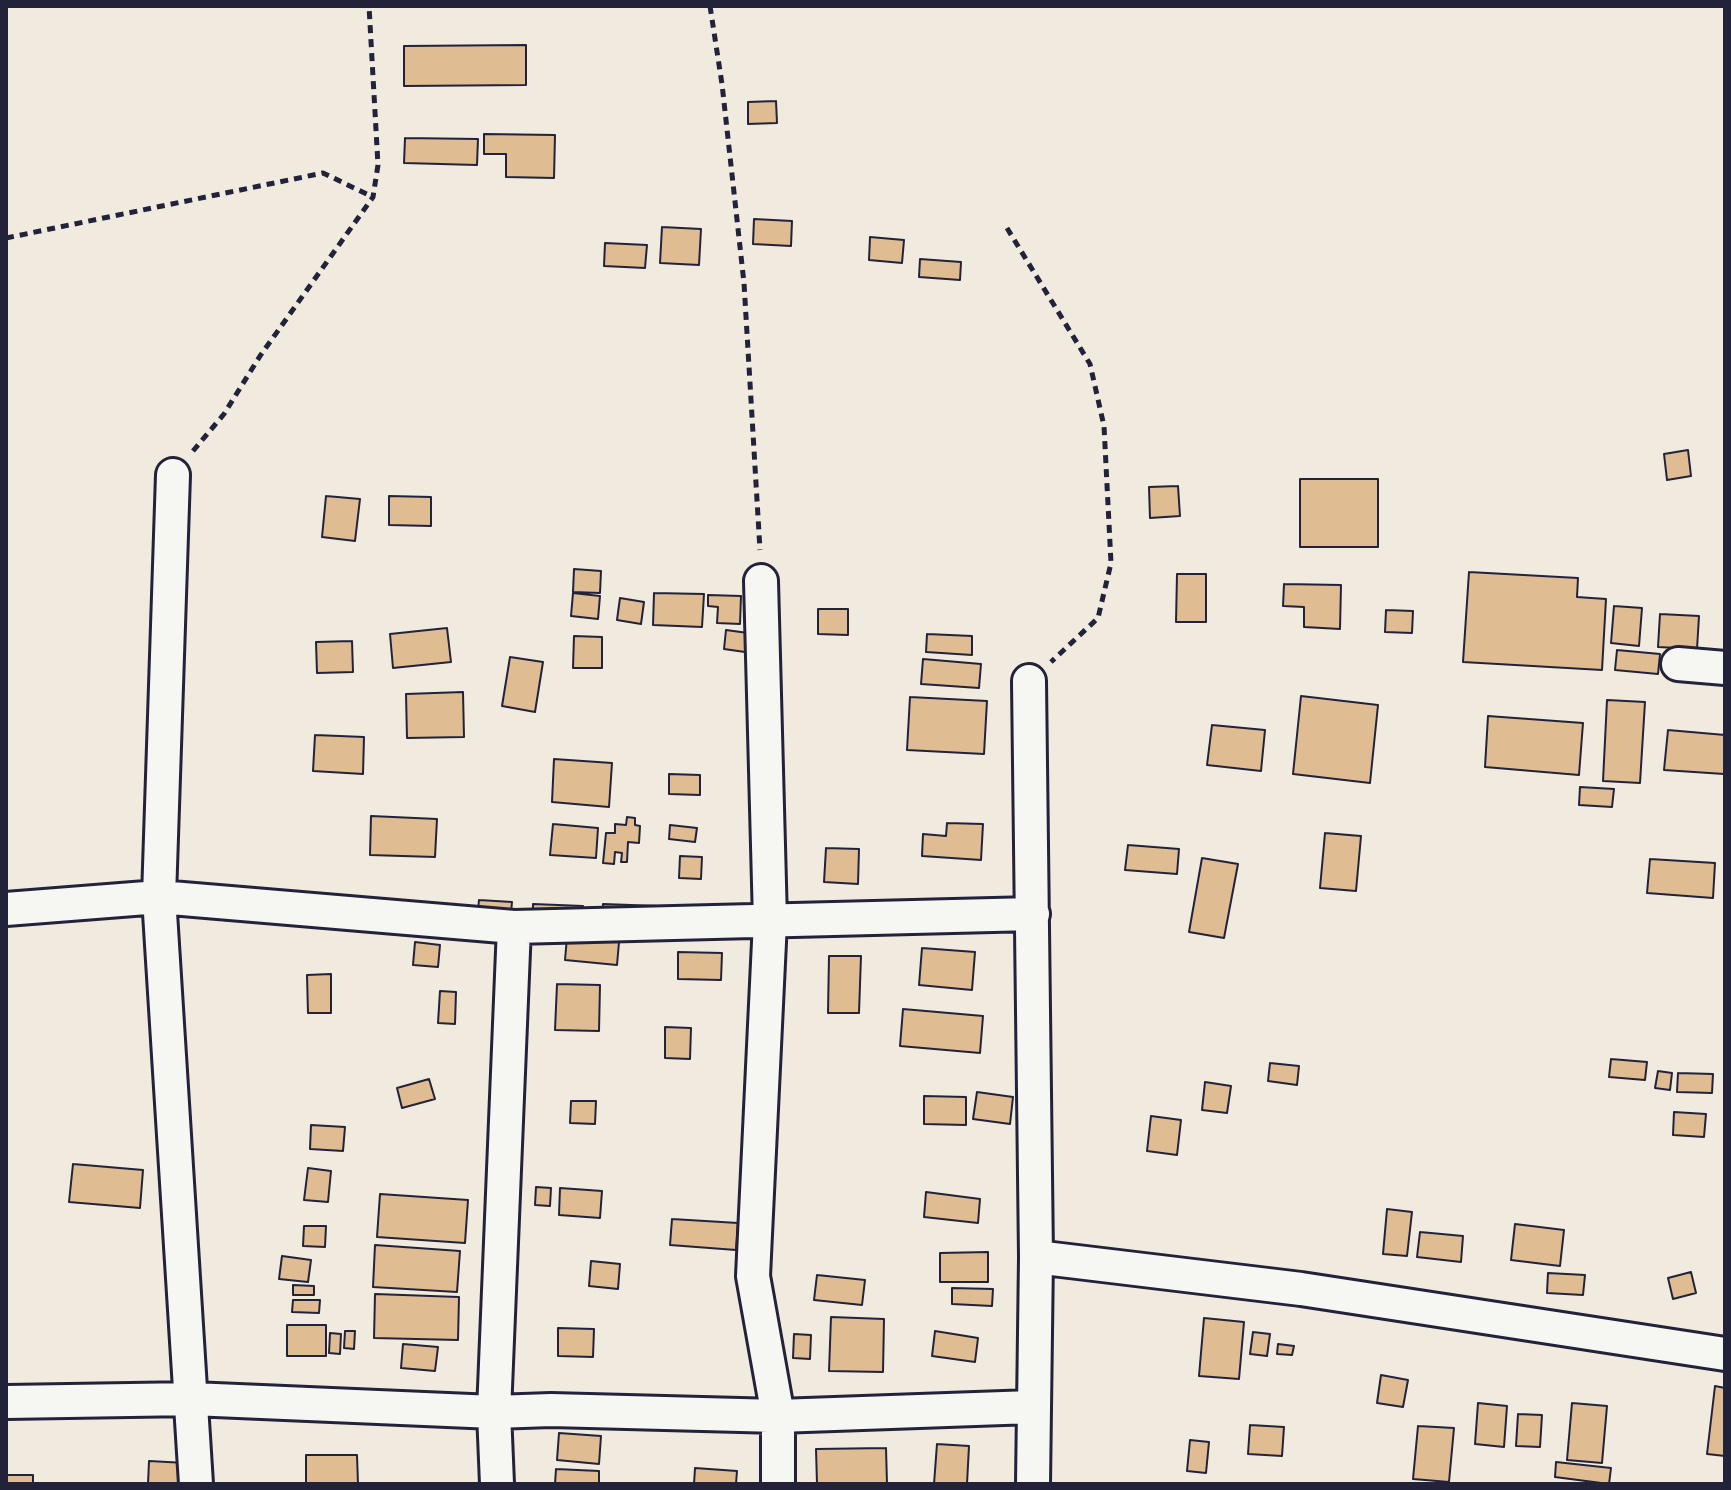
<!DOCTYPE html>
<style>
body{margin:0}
#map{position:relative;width:1731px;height:1490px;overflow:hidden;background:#f1eadf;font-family:"Indie Flower",sans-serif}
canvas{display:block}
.frame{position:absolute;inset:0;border:8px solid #22223b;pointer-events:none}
</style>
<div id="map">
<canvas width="1731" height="1490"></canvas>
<div class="frame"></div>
</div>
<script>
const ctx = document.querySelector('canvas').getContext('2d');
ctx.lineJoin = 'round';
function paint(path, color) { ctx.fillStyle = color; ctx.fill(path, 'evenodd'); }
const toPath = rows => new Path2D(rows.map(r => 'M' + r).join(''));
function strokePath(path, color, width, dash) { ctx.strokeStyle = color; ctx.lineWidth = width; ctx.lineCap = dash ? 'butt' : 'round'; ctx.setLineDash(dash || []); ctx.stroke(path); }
const building = toPath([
 [526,45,526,85,404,86,404,46,526,45],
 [776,101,777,123,748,124,748,102,776,101],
 [484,134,555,135,554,178,506,177,506,154,484,154,484,134],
 [405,138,478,139,477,165,404,163,405,138],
 [754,219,792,221,791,246,753,244,754,219],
 [662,227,701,229,699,265,660,263,662,227],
 [870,237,904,240,902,263,869,260,870,237],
 [605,243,647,245,645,268,604,266,605,243],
 [920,259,961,262,960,280,919,277,920,259],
 [1688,450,1691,476,1667,480,1664,454,1688,450],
 [1300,479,1378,479,1378,547,1300,547,1300,479],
 [1178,486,1180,516,1150,518,1149,487,1178,486],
 [326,496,360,499,355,541,322,537,326,496],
 [389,496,431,497,431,526,389,525,389,496],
 [574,569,601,571,600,593,573,592,574,569],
 [1469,572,1578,578,1577,597,1606,599,1602,670,1463,662,1469,572],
 [1177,574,1206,574,1206,622,1176,622,1177,574],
 [1284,584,1341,585,1340,629,1304,627,1304,607,1283,606,1284,584],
 [573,593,600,596,598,619,571,616,573,593],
 [654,593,704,594,702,627,653,625,654,593],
 [708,595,741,596,740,624,717,623,718,607,708,606,708,595],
 [620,598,644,602,641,624,617,620,620,598],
 [1614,606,1642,608,1639,646,1611,643,1614,606],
 [818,609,848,609,848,635,818,634,818,609],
 [1386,610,1413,611,1412,633,1385,632,1386,610],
 [1660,614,1699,616,1697,649,1658,647,1660,614],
 [447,628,451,662,393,668,390,634,447,628],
 [726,630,748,633,745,652,724,649,726,630],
 [927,634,972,636,972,655,926,652,927,634],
 [574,636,602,637,602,668,573,668,574,636],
 [352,641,353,672,317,673,316,642,352,641],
 [1617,650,1660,654,1658,674,1615,670,1617,650],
 [510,657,543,662,535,712,502,706,510,657],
 [923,659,981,664,979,688,921,684,923,659],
 [463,692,464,737,407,738,406,694,463,692],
 [1301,696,1378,705,1370,783,1293,774,1301,696],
 [910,697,987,701,984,754,907,750,910,697],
 [1607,700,1645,702,1640,783,1603,781,1607,700],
 [1488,716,1583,723,1579,775,1485,767,1488,716],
 [1212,725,1265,730,1261,771,1207,765,1212,725],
 [1668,730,1725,735,1724,774,1664,770,1668,730],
 [315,735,364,737,363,774,313,771,315,735],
 [554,759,612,763,609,807,552,802,554,759],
 [669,774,700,775,700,795,669,794,669,774],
 [1580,787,1614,789,1612,807,1579,805,1580,787],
 [371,816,437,819,435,857,370,855,371,816],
 [627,817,635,818,635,825,640,826,639,843,628,842,627,862,621,862,622,853,615,852,614,864,603,863,606,833,615,833,615,824,626,825,627,817],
 [947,823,983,824,981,860,922,856,923,834,946,836,947,823],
 [553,824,598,828,596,858,550,855,553,824],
 [670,825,697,828,695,842,669,839,670,825],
 [1325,833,1361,836,1356,891,1320,888,1325,833],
 [1128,845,1179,849,1177,874,1125,870,1128,845],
 [826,848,859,849,858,884,824,882,826,848],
 [680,856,702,857,701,879,679,878,680,856],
 [1202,858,1238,864,1224,938,1189,932,1202,858],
 [1650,859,1715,863,1713,898,1647,893,1650,859],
 [479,900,512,902,511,913,478,910,479,900],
 [533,904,583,906,583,914,533,912,533,904],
 [603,904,659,906,659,915,603,913,603,904],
 [567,937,619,942,617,965,565,960,567,937],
 [415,942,440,945,438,967,413,965,415,942],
 [922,948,975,952,972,990,919,985,922,948],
 [678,952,722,953,721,980,678,979,678,952],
 [829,956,861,956,859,1013,828,1013,829,956],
 [331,974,331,1013,308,1013,307,975,331,974],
 [557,984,600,985,599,1031,555,1030,557,984],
 [440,991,456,992,455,1024,438,1023,440,991],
 [903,1009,983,1016,980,1053,900,1046,903,1009],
 [665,1027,691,1028,690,1059,665,1058,665,1027],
 [1611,1059,1647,1062,1645,1080,1609,1077,1611,1059],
 [1270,1063,1299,1066,1297,1085,1268,1081,1270,1063],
 [1658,1071,1672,1073,1670,1090,1655,1088,1658,1071],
 [1678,1073,1713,1074,1712,1093,1677,1092,1678,1073],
 [429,1079,435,1099,402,1108,397,1088,429,1079],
 [1205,1082,1231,1086,1227,1113,1202,1110,1205,1082],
 [977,1092,1013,1097,1010,1124,973,1119,977,1092],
 [924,1096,966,1097,966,1125,924,1124,924,1096],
 [571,1101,596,1101,595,1124,570,1123,571,1101],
 [1674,1112,1706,1114,1704,1137,1673,1135,1674,1112],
 [1151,1116,1181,1120,1177,1155,1147,1151,1151,1116],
 [311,1125,345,1127,343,1151,310,1149,311,1125],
 [73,1164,143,1170,140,1208,69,1202,73,1164],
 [308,1168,331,1171,328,1202,304,1200,308,1168],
 [536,1187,551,1188,550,1206,535,1205,536,1187],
 [560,1188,602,1191,600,1218,559,1215,560,1188],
 [926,1192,980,1199,978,1223,924,1217,926,1192],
 [380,1194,468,1200,465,1243,377,1237,380,1194],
 [1387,1209,1412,1212,1407,1256,1383,1254,1387,1209],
 [672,1219,738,1223,736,1250,670,1245,672,1219],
 [1515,1224,1564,1230,1560,1266,1511,1260,1515,1224],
 [304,1226,326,1226,325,1247,303,1246,304,1226],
 [1420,1232,1463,1236,1461,1262,1417,1257,1420,1232],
 [375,1245,460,1251,457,1292,373,1287,375,1245],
 [988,1252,988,1282,940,1282,940,1253,988,1252],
 [282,1256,311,1260,308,1282,279,1279,282,1256],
 [591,1261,620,1264,618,1289,589,1286,591,1261],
 [1691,1272,1696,1293,1673,1299,1668,1278,1691,1272],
 [1548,1273,1585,1275,1583,1295,1547,1293,1548,1273],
 [817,1275,865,1280,862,1305,814,1300,817,1275],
 [293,1285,314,1286,314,1295,293,1295,293,1285],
 [952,1288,993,1289,992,1306,952,1304,952,1288],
 [375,1294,459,1297,458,1340,374,1338,375,1294],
 [293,1300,320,1300,319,1313,292,1312,293,1300],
 [831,1317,884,1319,883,1372,829,1371,831,1317],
 [1204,1318,1244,1322,1239,1379,1199,1376,1204,1318],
 [287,1325,326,1325,326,1356,287,1356,287,1325],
 [558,1328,594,1329,593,1357,558,1356,558,1328],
 [345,1331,355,1331,354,1349,344,1348,345,1331],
 [935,1331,978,1338,975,1362,932,1356,935,1331],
 [1253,1332,1270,1334,1267,1356,1250,1354,1253,1332],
 [330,1333,341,1334,340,1354,329,1353,330,1333],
 [794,1334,811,1335,810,1359,793,1358,794,1334],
 [403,1344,438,1347,435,1371,401,1368,403,1344],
 [1278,1344,1294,1346,1292,1355,1277,1354,1278,1344],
 [1381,1375,1408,1380,1403,1407,1377,1403,1381,1375],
 [1715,1386,1725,1388,1725,1456,1707,1454,1715,1386],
 [1478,1403,1507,1406,1504,1447,1475,1444,1478,1403],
 [1572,1403,1607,1406,1602,1463,1567,1460,1572,1403],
 [1518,1414,1542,1415,1540,1447,1516,1446,1518,1414],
 [1250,1425,1284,1427,1282,1456,1248,1454,1250,1425],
 [1418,1426,1454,1428,1449,1482,1413,1479,1418,1426],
 [559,1433,601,1436,599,1464,557,1460,559,1433],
 [1190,1440,1209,1442,1206,1473,1187,1471,1190,1440],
 [937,1444,969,1446,967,1484,934,1484,937,1444],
 [886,1448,887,1484,817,1484,816,1449,886,1448],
 [306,1455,357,1455,358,1484,306,1484,306,1455],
 [149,1461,186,1463,185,1484,148,1484,149,1461],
 [1556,1462,1611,1468,1609,1484,1555,1477,1556,1462],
 [695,1468,737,1471,736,1484,694,1484,695,1468],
 [556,1469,599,1471,599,1484,555,1484,556,1469],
 [6,1475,33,1475,33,1484,6,1484,6,1475]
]);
const path = toPath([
 [710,6,722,84,744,283,760,550],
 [1007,228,1090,364,1104,426,1111,563,1098,618,1051,662],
 [6,238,323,173,373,197],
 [193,451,224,414,260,356,373,197,378,165,369,6]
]);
const minor = toPath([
 [173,475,159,897,196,1484],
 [761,581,770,921,753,1276,778,1416,778,1484],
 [1678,664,1725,668],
 [1029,681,1036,1257,1033,1484],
 [6,909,159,897,514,927,1033,914],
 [1036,1257,1301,1289,1725,1354],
 [6,1402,192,1399,494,1412,551,1410,778,1416,1032,1407],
 [497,1484,494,1412,514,927]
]);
paint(building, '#dfbc91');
strokePath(building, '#22223b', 2);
strokePath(minor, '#22223b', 38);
strokePath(path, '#22223b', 5, [8, 6]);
strokePath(minor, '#f6f6f2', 32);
</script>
